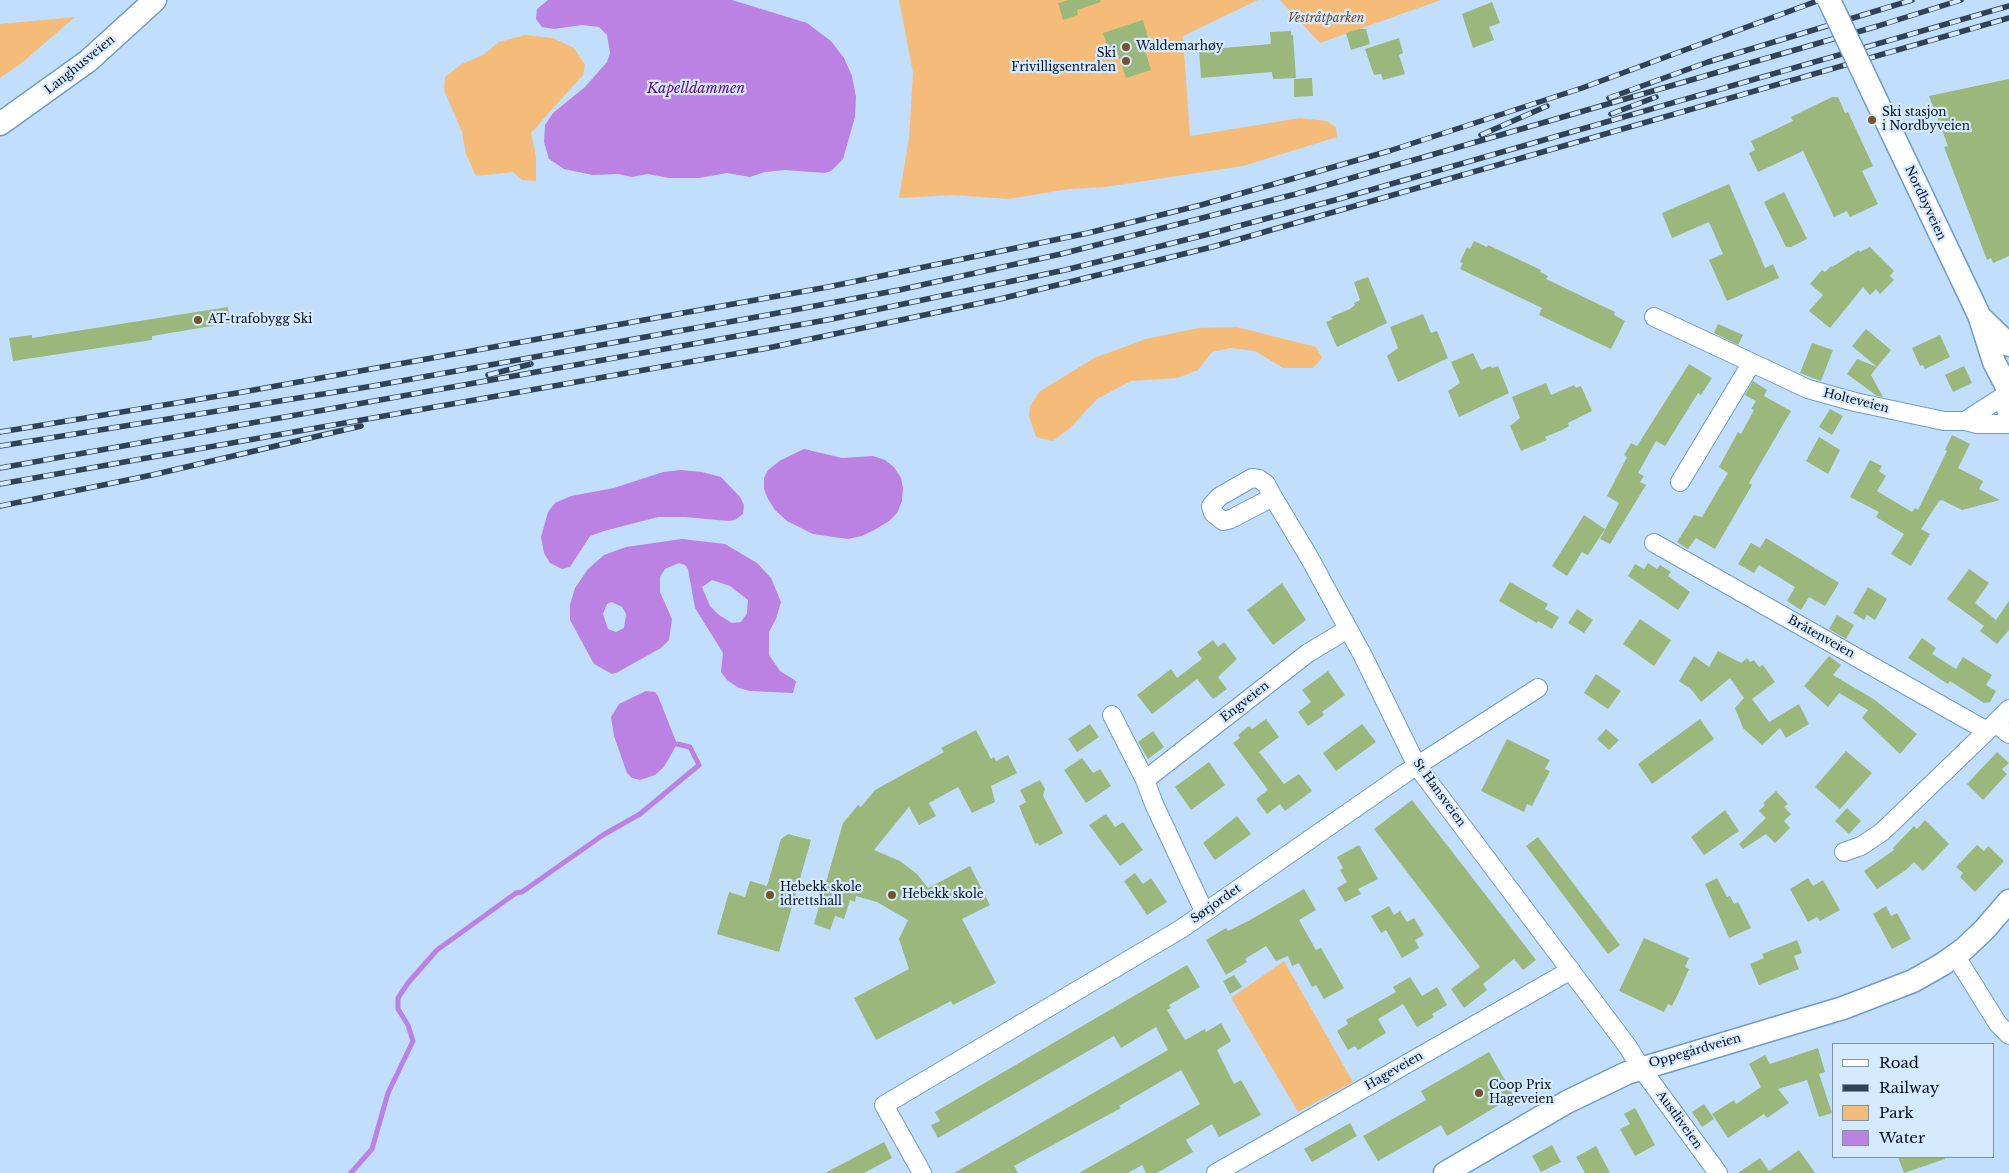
<!DOCTYPE html>
<meta charset="utf-8">
<style>
body{margin:0}
#map{position:relative;width:2009px;height:1173px;overflow:hidden;background:#c1defd;font-family:"Libre Baskerville",serif}
canvas{display:block}
.legend{position:absolute;left:1832px;top:1043px;width:162px;height:115px;box-sizing:border-box;background:#d6eaff;border:1px solid #8092a5;margin:0;padding:6px 9px;list-style:none;font-size:15px;color:#000e1f}
.legend li{display:flex;align-items:center;gap:10px;height:25px}
.legend b{width:25px;border:1px solid #8092a5}
</style>
<div id="map">
<canvas width="2009" height="1173"></canvas>
<ul class="legend">
<li><b style="height:6px;background:#fff"></b>Road</li>
<li><b style="height:6px;background:#304256"></b>Railway</li>
<li><b style="height:14px;background:#f5bc79"></b>Park</li>
<li><b style="height:14px;background:#bb82e3"></b>Water</li>
</ul>
</div>
<script>
const ctx = document.querySelector('canvas').getContext('2d');
ctx.lineJoin = 'round';
function paint(path, color) { ctx.fillStyle = color; ctx.fill(path, 'evenodd'); }
const toPath = rows => new Path2D(rows.map(r => 'M' + r).join(''));
function strokePath(path, color, width, dash) { ctx.strokeStyle = color; ctx.lineWidth = width; ctx.lineCap = dash ? 'butt' : 'round'; ctx.setLineDash(dash || []); ctx.stroke(path); }
function drawText(font, color, halo, rows, align = 'center') {
  ctx.font = font + ' "Libre Baskerville",serif'; ctx.lineWidth = 4.5; ctx.setLineDash([]); ctx.textBaseline = 'middle'; ctx.strokeStyle = halo; ctx.fillStyle = color; for (const [text, x, y, turn = 0] of rows) {
    ctx.save(); ctx.translate(x, y); ctx.rotate((+turn || 0) * Math.PI / 180); ctx.textAlign = isNaN(turn) ? turn : align; if (halo) ctx.strokeText(text, 0, 0); ctx.fillText(text, 0, 0); ctx.restore();
  }
}
const green = toPath([
 [899,0,1258,0,1183,36,1190,136,1300,118,1327,121,1336,127,1337,137,1243,166,1105,187,1069,189,1009,199,953,195,899,198,909,138,913,73],
 [1280,0,1441,0,1320,43],
 [75,17,23,62,0,78,0,24],
 [525,35,553,38,574,48,585,65,583,75,531,133,536,156,536,181,522,180,513,172,476,176,466,154,462,132,444,90,445,77,462,64,483,55,499,42],
 [1237,327,1316,347,1322,358,1313,368,1283,368,1255,351,1230,348,1212,352,1198,370,1177,378,1131,381,1097,399,1070,428,1053,441,1036,437,1029,416,1030,406,1039,392,1094,358,1146,339,1198,328],
 [1284,961,1353,1082,1298,1112,1231,998]
]);
const water = toPath([
 [548,0,732,0,807,23,831,41,844,58,852,76,856,97,855,117,843,159,831,171,825,173,785,170,765,172,750,177,727,173,699,178,669,178,648,174,632,177,618,174,593,175,564,169,549,159,544,142,545,125,553,113,585,87,607,62,610,53,607,35,599,27,582,25,554,29,542,27,536,19,537,9],
 [804,449,842,458,873,456,885,460,894,467,901,478,903,488,902,501,897,513,889,521,876,529,862,536,848,539,813,534,787,521,775,510,768,499,764,489,764,478,768,470,781,460],
 [681,470,702,472,721,477,740,497,744,505,743,514,735,520,728,521,685,517,658,517,604,531,590,536,570,567,562,569,550,563,544,553,541,537,548,512,555,503,571,496,614,488,663,472],
 [682,539,725,544,757,563,771,578,781,602,776,619,769,632,769,655,780,671,796,681,793,693,750,691,739,688,727,680,721,672,723,653,695,608,688,569,685,565,679,563,665,569,660,577,660,592,672,619,669,640,661,648,618,672,612,674,594,664,570,620,570,605,575,588,588,569,604,555,626,547],
 [712,580,730,586,748,600,747,613,741,622,732,623,719,615,710,606,702,587],
 [612,602,622,607,626,614,624,628,616,632,608,629,603,614,607,604],
 [646,691,655,692,658,696,677,744,664,767,655,775,640,780,632,778,627,773,614,736,611,717,619,704]
]);
const stream = toPath([
 [351,1173,372,1149,388,1093,413,1041,408,1025,398,1009,398,998,408,983,437,950,516,893,522,892,603,835,640,814,699,765,690,747,677,744]
]);
const building = toPath([
 [1069,0,1100,0,1101,2,1077,10,1078,15,1063,20,1058,3],
 [1492,2,1500,23,1489,27,1494,40,1473,48,1462,14],
 [1143,20,1149,41,1143,43,1151,70,1126,78,1117,51,1110,54,1103,33],
 [1359,29,1366,29,1370,44,1351,50,1346,33],
 [1291,31,1291,35,1293,35,1296,78,1273,79,1272,72,1201,78,1199,50,1271,44,1270,32],
 [1399,38,1403,53,1399,55,1405,74,1383,80,1381,74,1374,75,1365,49],
 [1312,78,1313,96,1294,97,1294,79],
 [2009,79,2009,256,1993,263,1991,258,1987,260,1944,147,1948,146,1929,96],
 [1832,97,1838,97,1845,113,1848,112,1873,166,1862,171,1878,204,1850,217,1847,211,1834,217,1803,151,1758,172,1749,153,1755,150,1751,141,1793,121,1791,117],
 [1729,184,1765,268,1773,264,1779,278,1727,301,1709,260,1723,254,1709,222,1672,238,1662,213],
 [1784,192,1807,239,1791,247,1786,247,1764,202],
 [1474,241,1487,247,1488,245,1541,270,1540,272,1548,276,1546,279,1615,312,1614,315,1625,321,1611,349,1539,315,1542,308,1460,269,1463,263,1460,262,1467,247,1470,249],
 [1870,247,1894,271,1890,276,1894,280,1880,294,1876,289,1870,295,1863,287,1830,328,1809,311,1823,295,1810,284,1822,270,1825,272,1831,266,1832,267,1859,250,1860,252],
 [1368,277,1387,323,1337,347,1326,322,1333,319,1331,317,1350,309,1355,305,1354,303,1360,300,1354,282],
 [228,307,230,323,152,336,152,340,13,361,9,338,32,335,32,338],
 [1423,314,1431,333,1437,331,1448,358,1398,382,1387,356,1398,348,1390,327],
 [1718,324,1743,335,1738,345,1714,333],
 [1866,329,1891,350,1877,367,1852,346],
 [1940,335,1950,357,1925,369,1923,365,1920,366,1912,348],
 [1812,343,1833,350,1821,381,1800,373],
 [1473,353,1481,370,1491,366,1492,368,1498,366,1509,393,1459,417,1448,391,1460,383,1451,362],
 [1857,359,1877,367,1871,375,1883,397,1877,396,1847,374],
 [1689,364,1712,378,1701,395,1698,393,1665,446,1656,441,1638,473,1644,476,1640,482,1646,485,1610,544,1600,539,1619,503,1607,496,1627,457,1624,455,1631,443,1637,446],
 [1964,366,1972,383,1953,392,1945,375],
 [1753,381,1767,390,1764,396,1791,411,1749,483,1752,485,1715,549,1696,538,1688,549,1677,542,1694,515,1702,517,1728,473,1719,467,1738,432,1741,434,1754,410,1751,409,1756,401,1745,395],
 [1546,383,1551,395,1574,385,1576,388,1581,386,1592,411,1568,423,1569,426,1562,430,1545,437,1547,440,1521,451,1510,426,1520,418,1512,397],
 [1830,409,1843,416,1832,435,1819,427],
 [1952,435,1970,444,1958,468,1983,481,1979,489,2000,500,1962,510,1942,500,1939,501,1921,529,1930,534,1911,566,1891,554,1904,534,1876,517,1879,512,1850,497,1870,460,1882,466,1879,471,1886,476,1877,491,1912,512,1915,508,1918,510,1947,451,1945,450],
 [1819,437,1840,450,1828,474,1806,461],
 [1584,515,1605,529,1588,555,1582,552,1567,576,1552,566],
 [1766,538,1839,583,1825,606,1809,597,1801,610,1787,601,1795,587,1759,565,1754,573,1738,564,1751,543,1760,548],
 [1648,563,1657,569,1660,565,1671,572,1668,576,1690,592,1678,610,1628,576,1635,564,1644,569],
 [1969,569,1989,583,1975,603,1996,620,2009,601,2009,630,1997,644,1980,631,1984,626,1947,599],
 [1510,582,1548,604,1545,609,1559,617,1552,629,1538,621,1537,623,1499,601],
 [1282,583,1306,620,1273,645,1247,610],
 [1868,587,1887,599,1875,620,1867,615,1864,620,1853,613],
 [1577,609,1593,620,1584,633,1568,623],
 [1837,615,1854,625,1846,639,1829,629],
 [1640,619,1671,640,1654,666,1623,644],
 [1922,638,1936,648,1932,654,1956,669,1963,657,1992,675,1986,685,1996,691,1990,702,1984,703,1950,681,1948,684,1908,658],
 [1213,640,1218,647,1224,642,1237,659,1218,677,1227,689,1213,699,1197,679,1152,714,1137,695,1171,669,1177,678,1202,659,1197,652],
 [1718,651,1741,663,1747,658,1750,662,1754,660,1759,667,1763,665,1775,682,1752,699,1769,722,1799,704,1809,724,1786,738,1780,728,1762,745,1743,728,1735,708,1744,698,1730,678,1701,702,1691,689,1679,681,1694,656,1709,667],
 [1829,656,1841,665,1833,675,1875,700,1917,734,1900,754,1862,718,1868,710,1839,693,1828,707,1804,686],
 [1328,671,1345,695,1322,712,1324,715,1308,726,1298,712,1311,702,1302,690],
 [1596,674,1621,691,1608,709,1584,693],
 [1266,719,1279,737,1259,752,1284,784,1299,774,1312,791,1285,811,1280,804,1267,814,1256,799,1268,790,1233,743,1240,738,1238,735,1249,726,1252,729],
 [1700,719,1714,739,1652,784,1638,764],
 [1090,724,1099,737,1077,752,1068,739],
 [1362,724,1376,742,1336,771,1323,753],
 [1606,729,1619,740,1609,750,1597,739],
 [976,730,991,759,994,757,996,761,1008,755,1017,773,991,786,995,802,972,813,958,787,929,803,936,816,919,825,909,807,874,850,900,861,917,874,928,888,970,866,990,905,962,919,996,983,953,1005,951,1001,876,1040,854,998,909,969,899,939,908,920,877,902,856,896,855,902,850,900,844,919,835,916,830,930,814,924,843,823,858,805,861,807,875,790,944,752,941,748],
 [1153,731,1164,747,1148,759,1138,742],
 [1507,739,1550,760,1545,769,1550,771,1532,806,1527,804,1524,812,1481,791],
 [1846,751,1872,773,1840,809,1815,787],
 [1997,752,2009,763,2002,769,2007,774,1983,800,1967,784],
 [1082,758,1093,773,1100,769,1111,786,1086,803,1064,770],
 [1209,762,1225,785,1191,810,1175,787],
 [1040,780,1045,789,1043,796,1063,833,1039,846,1038,843,1035,844,1019,806,1026,802,1020,790],
 [1776,791,1788,804,1784,807,1791,814,1784,821,1790,828,1775,843,1766,834,1743,849,1739,844,1766,818,1759,811,1765,805,1763,803],
 [1412,800,1536,960,1523,970,1514,959,1483,984,1487,990,1464,1008,1451,989,1480,967,1374,829],
 [1847,808,1861,821,1849,834,1835,821],
 [1725,810,1739,831,1704,855,1691,837],
 [1106,814,1115,827,1123,822,1143,850,1120,866,1089,825],
 [1237,816,1251,834,1215,860,1203,843],
 [1925,820,1949,844,1923,871,1914,862,1906,870,1877,889,1864,871,1894,850,1893,848,1914,826,1917,829],
 [788,834,811,840,779,952,717,934,729,892,745,897,750,881,767,886,781,839],
 [1538,837,1620,945,1608,954,1526,846],
 [1359,845,1378,879,1358,889,1361,894,1345,902,1337,888,1347,882,1340,870,1343,868,1337,857],
 [1977,845,1984,851,1988,846,2004,861,1975,892,1960,877,1963,873,1956,867],
 [1135,873,1143,884,1151,878,1167,902,1147,915,1124,881],
 [1717,878,1727,897,1730,896,1734,904,1738,902,1751,928,1729,938,1705,884],
 [1808,878,1813,886,1823,880,1840,910,1820,921,1817,917,1808,922,1790,889],
 [1304,889,1316,910,1299,920,1316,950,1321,948,1344,988,1324,999,1316,985,1312,987,1299,963,1292,966,1288,956,1276,961,1266,946,1245,959,1247,962,1226,975,1206,940,1226,928,1228,931,1250,920],
 [1389,906,1394,915,1400,911,1407,922,1414,918,1424,935,1415,940,1419,948,1402,958,1386,930,1381,933,1371,916],
 [1886,906,1891,916,1897,913,1911,939,1892,949,1873,914],
 [1644,938,1689,958,1685,967,1689,969,1678,994,1672,1006,1668,1004,1664,1012,1619,991],
 [1797,940,1802,953,1794,956,1799,969,1759,985,1750,964,1764,958,1762,954],
 [1187,965,1200,987,1169,1005,1171,1008,1167,1010,1185,1040,1205,1029,1206,1032,1221,1023,1231,1041,1217,1050,1234,1084,1241,1080,1261,1115,1219,1137,1212,1124,1186,1140,1193,1152,1157,1173,1146,1173,1142,1165,1128,1173,1079,1173,1200,1104,1181,1070,1119,1106,1121,1108,1014,1166,1018,1173,954,1173,1168,1050,1156,1027,1121,1048,1114,1036,938,1138,931,1125,940,1121,935,1112],
 [1234,975,1242,987,1230,994,1223,981],
 [1410,977,1422,996,1437,987,1447,1005,1432,1014,1434,1017,1417,1027,1403,1004,1378,1019,1386,1033,1358,1050,1355,1046,1348,1050,1337,1031,1348,1024,1346,1020,1396,992,1393,987],
 [1818,1048,1825,1072,1819,1074,1832,1113,1819,1117,1807,1080,1778,1089,1789,1103,1767,1118,1764,1114,1728,1138,1712,1114,1734,1100,1736,1104,1761,1087,1749,1064,1765,1055,1770,1064],
 [1489,1052,1514,1096,1447,1136,1441,1125,1378,1161,1363,1136,1426,1100,1421,1091],
 [1704,1104,1714,1119,1702,1127,1692,1112],
 [1635,1108,1655,1145,1635,1156,1620,1129,1630,1124,1624,1114],
 [1350,1123,1357,1136,1312,1162,1304,1149],
 [884,1142,892,1158,864,1173,825,1173],
 [1552,1145,1561,1162,1541,1172,1532,1156],
 [1596,1146,1610,1173,1585,1173,1576,1157],
 [1799,1150,1815,1173,1738,1173,1760,1158,1769,1171],
 [1898,1157,1944,1157,1945,1159,1904,1173]
]);
const minor = toPath([
 [1654,317,1808,389,1855,402,1944,421,1965,421],
 [2007,394,1965,421,1977,424,2009,424],
 [1680,482,1751,364],
 [1273,497,1231,519,1223,521,1213,513,1211,506,1219,497,1252,478,1259,479,1266,484,1273,497,1309,557,1363,656,1417,766,1628,1047,1641,1068,1718,1173],
 [1654,543,1987,731,1995,723,2009,734],
 [1112,715,1145,780,1154,804,1204,911],
 [1995,723,2009,709],
 [1145,780,1308,653,1348,629],
 [1844,852,1861,846,1882,832,1987,731],
 [1955,955,1998,1024,2009,1035],
 [922,1173,884,1105,1181,929,1404,774,1538,688],
 [1216,1173,1571,970]
]);
const major = toPath([
 [1871,89,1979,315,1994,362,2008,389],
 [0,124,88,61,155,0],
 [1980,317,2009,345],
 [2009,387,2006,402,2009,412],
 [1445,1173,1567,1102,1627,1073,1843,1008,1913,981,1943,964,1964,949,1985,929,2009,901]
]);
const rail = toPath([
 [1609,98,1708,62,1912,0],
 [1611,114,1656,97],
 [1481,135,1547,106],
 [488,375,531,364],
 [0,432,237,393,828,287,1088,233,1201,205,1389,151,1582,88,1820,0],
 [0,446,373,386,762,316,899,290,1061,254,1296,194,1878,26,1961,0],
 [0,468,832,319,1065,270,1209,234,1339,199,2009,6],
 [0,484,768,348,1000,299,1212,247,2009,18],
 [0,506,152,475,361,426]
]);
const majorBridge = toPath([
 [1829,0,1871,89]
]);
const markers = [
 [1126,47,5,"#75542b"],
 [1126,61,5,"#75542b"],
 [1872,120,5,"#75542b"],
 [198,320,5,"#75542b"],
 [770,895,5,"#75542b"],
 [892,895,5,"#75542b"],
 [1479,1093,5,"#75542b"]
];
const parkNames = [
 ["Vestråtparken",1326,19]
];
const poiNames = [
 ["Waldemarhøy",1136,47],
 ["Ski",1116,54,"right"],
 ["Frivilligsentralen",1116,68,"right"],
 ["Ski stasjon",1882,113],
 ["i Nordbyveien",1882,127],
 ["AT-trafobygg Ski",208,320],
 ["Hebekk skole",780,888],
 ["idrettshall",780,902],
 ["Hebekk skole",902,895],
 ["Coop Prix",1489,1086],
 ["Hageveien",1489,1100]
];
const streetNames = [
 ["Langhusveien",80,65,-39],
 ["Nordbyveien",1925,203,65],
 ["Holteveien",1856,401,14],
 ["Bråtenveien",1821,637,29],
 ["Engveien",1245,702,-38],
 ["St Hansveien",1439,793,54],
 ["Sørjordet",1216,904,-35],
 ["Oppegårdveien",1695,1051,-16],
 ["Hageveien",1394,1071,-30],
 ["Austliveien",1679,1120,54]
];
const waterNames = [
 ["Kapelldammen",696,89]
];
paint(green, '#f5bc79');
paint(water, '#bb82e3');
strokePath(stream, '#bb82e3', 5);
paint(building, '#9ab87c');
strokePath(minor, '#6d9ccc', 20);
strokePath(major, '#6d9ccc', 25);
strokePath(minor, '#fff', 18);
strokePath(major, '#fff', 22);
strokePath(rail, '#304256', 5.5);
strokePath(rail, '#d6eaff', 4, [11]);
strokePath(majorBridge, '#6d9ccc', 25, []);
strokePath(majorBridge, '#fff', 22);
for (const [x, y, r, color] of markers) { const dot = new Path2D(); dot.arc(x, y, r, 0, 2 * Math.PI); ctx.fillStyle = color; ctx.fill(dot); strokePath(dot, '#d6eaff', 2); }
drawText('italic 12px', '#6b4b22', '#d6eaff', parkNames);
drawText('12px', '#000e1f', '#d6eaff', poiNames, 'left');
drawText('12px', '#000e1f', '#d6eaff', streetNames);
drawText('italic 14px', '#5b0782', '#d6eaff', waterNames);
</script>
